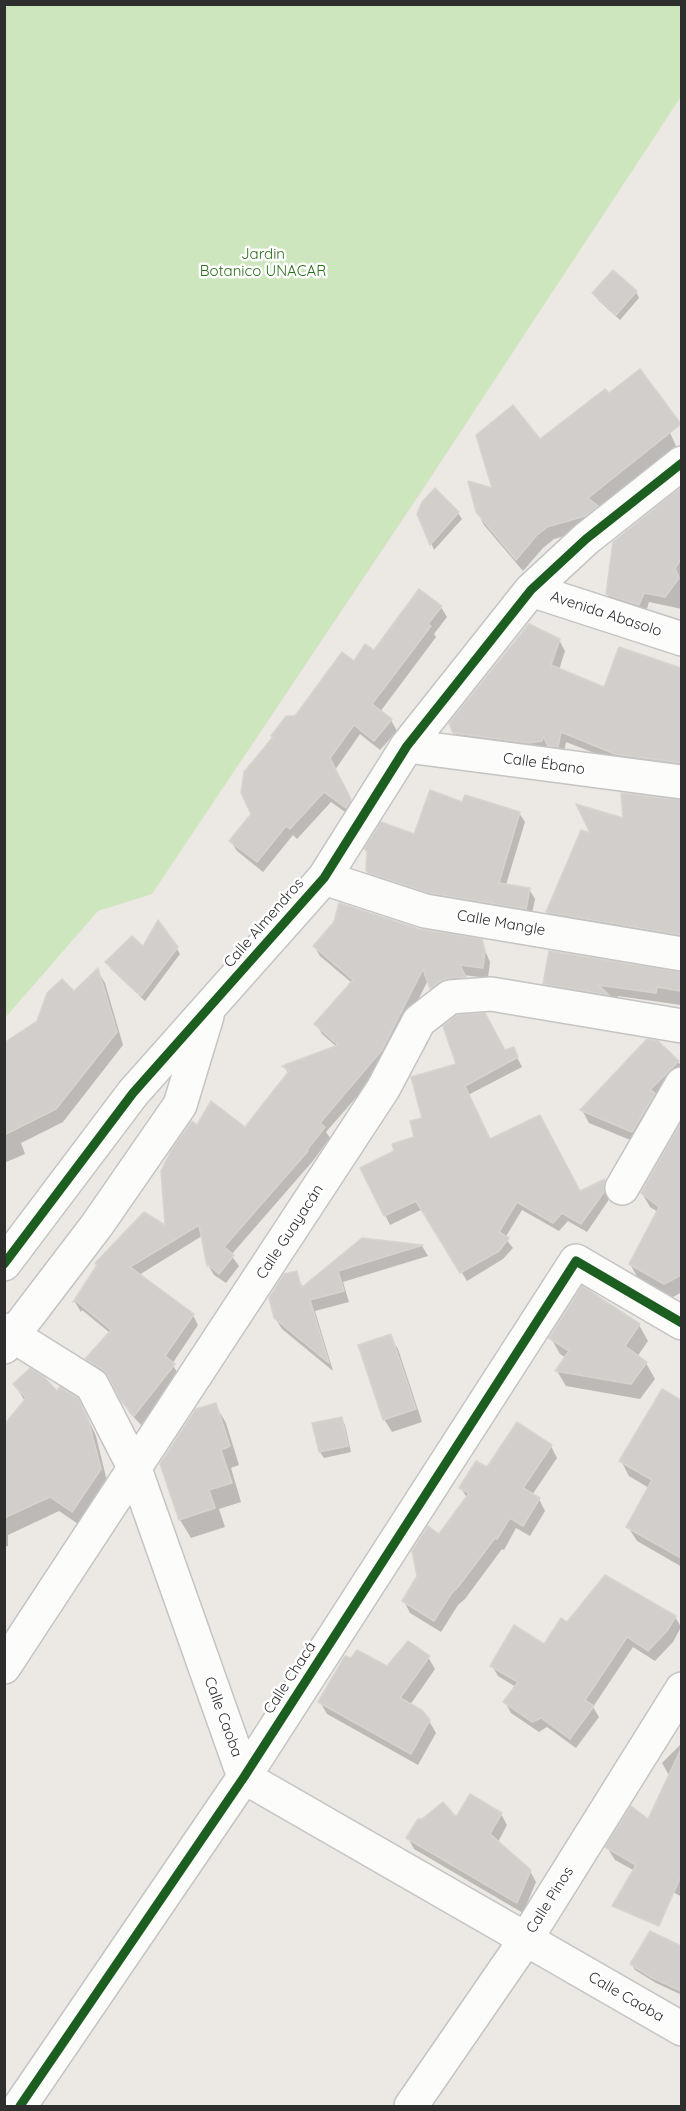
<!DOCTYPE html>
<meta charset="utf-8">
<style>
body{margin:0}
#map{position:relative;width:686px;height:2111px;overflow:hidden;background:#ece8e4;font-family:Quicksand,sans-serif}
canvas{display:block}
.frame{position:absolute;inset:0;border:6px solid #2e2e2e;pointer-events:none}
</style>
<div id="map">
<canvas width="686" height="2111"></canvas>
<div class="frame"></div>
</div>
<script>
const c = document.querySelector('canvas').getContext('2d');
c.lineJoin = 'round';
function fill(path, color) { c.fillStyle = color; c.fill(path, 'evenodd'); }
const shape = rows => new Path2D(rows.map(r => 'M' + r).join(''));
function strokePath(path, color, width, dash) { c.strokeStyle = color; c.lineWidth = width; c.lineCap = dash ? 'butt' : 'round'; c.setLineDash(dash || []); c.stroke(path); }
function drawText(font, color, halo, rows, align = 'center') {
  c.font = font + ' Quicksand,sans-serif'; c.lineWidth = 5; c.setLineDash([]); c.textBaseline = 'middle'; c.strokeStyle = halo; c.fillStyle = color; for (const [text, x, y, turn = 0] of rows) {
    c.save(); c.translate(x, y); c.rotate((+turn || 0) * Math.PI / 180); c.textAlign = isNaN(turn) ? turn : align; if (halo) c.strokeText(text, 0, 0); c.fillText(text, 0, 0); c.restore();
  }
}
fill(shape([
 [5,4,681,5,682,95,423,489,152,894,98,911,5,1018]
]), '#cee6be');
fill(shape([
 [636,292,639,298,620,320,598,300,594,294],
 [647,382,676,446,597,508,603,519,592,528,554,539,543,548,523,571,484,525,477,512,539,441,608,396],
 [682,489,682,609,649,602,645,615,613,604,607,594,614,542],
 [458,513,462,519,434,550,419,514],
 [441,607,447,617,434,634,436,637,380,712,391,720,397,731,380,750,360,734,335,770,356,810,352,817,331,802,297,839,293,835,263,872,237,851,231,841,252,814,296,717,355,663],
 [559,640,565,651,559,670,605,689,620,648,682,669,682,772,622,764,566,742,563,757,555,755,549,745,547,751,461,743,454,732],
 [680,802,682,802,682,944,554,922,548,912,593,835,625,820],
 [463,804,519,813,525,822,506,885,529,889,535,899,531,918,436,902,375,882,368,870,369,854,366,849,415,836],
 [419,930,481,941,490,962,488,978,463,975,470,987,437,998,428,980,388,1061,326,1132,330,1138,312,1162,231,1255,239,1266,226,1283,214,1275,208,1265,202,1236,139,1275,193,1315,198,1325,172,1364,179,1375,141,1425,129,1412,115,1385,93,1369,87,1359,110,1333,82,1310,81,1312,75,1302,98,1267,166,1228,197,1127,245,1129,289,1074,284,1067,337,1047,322,1034,316,1024,352,983,320,956,314,946],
 [176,947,180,954,145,1001,110,968,107,962,143,948],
 [98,971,105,983,123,1045,63,1122,21,1143,25,1154,4,1163,4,1105,74,993],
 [679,974,682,974,682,1009,681,1005,618,996,616,1004,550,993,545,983],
 [657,1042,682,1066,682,1080,640,1144,589,1123,582,1110],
 [513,1049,522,1067,468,1095,490,1141,580,1193,605,1181,610,1190,608,1201,587,1232,568,1221,559,1231,522,1210,505,1238,513,1248,503,1259,467,1281,423,1209,390,1225,362,1169,396,1152,416,1138,423,1119,504,1051],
 [682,1125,682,1292,673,1297,638,1278,630,1264,658,1212,650,1207,642,1193],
 [363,1240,422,1246,428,1256,343,1282,349,1302,315,1311,333,1371,282,1329,275,1318,296,1273,303,1288],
 [639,1325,648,1341,637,1357,646,1363,655,1379,640,1399,566,1386,557,1371,566,1358,560,1354,551,1338],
 [390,1336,398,1349,422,1422,392,1432,384,1419],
 [15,1385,57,1393,86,1415,96,1436,108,1485,81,1526,59,1511,8,1535,8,1546,4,1547,4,1428,25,1401],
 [662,1391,682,1402,682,1567,637,1541,628,1527,649,1488,629,1476,621,1461],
 [215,1404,226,1423,239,1465,231,1468,241,1502,219,1509,225,1527,191,1538,180,1520,161,1464],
 [342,1419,345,1425,351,1452,324,1458,320,1452],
 [551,1446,557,1458,532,1495,539,1499,545,1511,530,1536,516,1528,504,1550,502,1549,465,1599,458,1605,441,1632,410,1613,404,1601,439,1536,467,1498,461,1488,487,1469],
 [675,1617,681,1627,673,1642,655,1661,633,1647,593,1707,599,1717,576,1748,547,1727,539,1732,511,1713,505,1702,516,1687,498,1676,492,1666,544,1646,567,1624],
 [428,1657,435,1669,410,1705,429,1721,436,1733,418,1765,327,1714,320,1702,352,1660,387,1668],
 [680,1745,682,1746,682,1897,615,1860,607,1847,648,1821,670,1777,662,1763],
 [501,1814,507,1825,498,1842,530,1871,536,1882,523,1913,414,1849,408,1838,456,1820],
 [651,1933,682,1948,682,1995,656,1983,635,1970,631,1964]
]), '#0003');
const building = shape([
 [613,270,637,291,616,315,592,293,613,270],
 [640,369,681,424,588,498,598,506,585,516,547,527,536,536,516,560,476,512,468,481,492,488,476,435,513,405,540,439,605,389,609,393,640,369],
 [681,487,681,559,675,568,679,578,665,597,644,593,639,605,606,594,613,542,681,487],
 [435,488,459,512,430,545,417,514,422,502,435,488],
 [419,589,442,606,428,624,431,626,372,704,392,719,374,741,354,725,330,758,351,799,346,808,324,792,290,829,286,826,257,862,229,841,251,814,241,793,244,772,273,737,271,736,286,716,295,716,342,652,354,661,365,644,374,650,419,589],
 [529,624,560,639,551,665,604,687,619,647,681,668,681,763,615,754,561,732,558,747,548,746,543,736,542,741,529,743,453,733,449,723,529,624],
 [430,790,462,802,465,795,520,812,499,883,530,888,526,909,429,893,368,873,366,870,367,851,364,849,381,822,414,834,430,790],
 [621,793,681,800,681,935,546,912,581,830,590,833,576,804,623,818,621,793],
 [339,903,419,929,482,939,485,951,483,968,460,965,466,977,448,978,439,982,430,989,423,969,382,1050,320,1123,325,1127,307,1150,308,1151,224,1247,234,1255,219,1274,208,1265,207,1266,199,1225,130,1267,194,1314,165,1356,175,1364,134,1416,121,1401,108,1376,102,1369,85,1359,111,1330,76,1301,73,1302,97,1265,95,1263,144,1212,165,1225,161,1171,172,1149,192,1121,197,1125,211,1101,245,1127,289,1071,282,1066,338,1045,314,1024,353,980,313,946,334,922,339,903],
 [158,920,178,947,141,996,105,962,132,936,143,946,158,920],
 [549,951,681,972,681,991,657,987,656,993,598,985,609,995,543,984,549,951],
 [98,968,117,1032,56,1109,4,1135,4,1043,37,1021,47,993,62,979,74,991,98,968],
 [485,1013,505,1050,514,1047,518,1057,465,1086,490,1139,540,1115,580,1191,605,1179,604,1192,581,1224,562,1213,553,1223,517,1202,499,1232,509,1238,499,1251,460,1273,416,1201,384,1216,360,1168,394,1151,392,1144,414,1137,410,1121,422,1118,411,1077,456,1064,443,1026,457,1015,485,1013],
 [647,1039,658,1041,679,1061,650,1090,655,1093,632,1132,580,1110,647,1039],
 [681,1122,681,1275,664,1284,629,1264,659,1207,641,1193,681,1122],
 [362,1238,423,1245,338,1271,344,1291,310,1300,329,1363,274,1318,269,1298,284,1274,297,1271,301,1288,362,1238],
 [582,1286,640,1324,625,1346,647,1362,631,1384,555,1371,569,1351,549,1338,582,1286],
 [391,1334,416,1409,383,1420,358,1345,391,1334],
 [30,1368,44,1377,57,1391,60,1387,78,1398,88,1419,101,1469,72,1512,50,1497,4,1518,4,1425,26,1398,13,1384,30,1368],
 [662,1389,681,1400,681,1558,626,1527,652,1480,619,1461,662,1389],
 [216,1403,230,1446,221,1450,232,1483,209,1490,215,1508,179,1520,160,1464,196,1409,216,1403],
 [342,1417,348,1446,319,1452,312,1423,342,1417],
 [517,1422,552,1445,523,1488,540,1498,523,1526,510,1518,497,1539,495,1538,458,1587,451,1594,434,1621,402,1601,417,1576,412,1551,428,1526,439,1534,469,1493,459,1488,476,1461,487,1467,517,1422],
 [605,1575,676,1616,667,1631,648,1651,627,1637,585,1700,594,1706,570,1739,541,1718,532,1722,503,1702,518,1682,490,1666,514,1625,544,1644,561,1618,567,1622,605,1575],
 [408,1641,430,1656,400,1698,422,1710,430,1720,411,1754,318,1702,345,1656,351,1658,357,1650,387,1666,408,1641],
 [681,1749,681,1876,659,1926,612,1906,636,1865,605,1847,631,1806,648,1819,681,1749],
 [470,1794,502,1813,490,1834,531,1870,517,1903,406,1838,418,1819,422,1819,443,1802,456,1817,470,1794],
 [650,1931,681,1946,681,1991,651,1977,630,1964,650,1931]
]);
fill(building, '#d1cecb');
strokePath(building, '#d7d4d0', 1.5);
const minor = shape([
 [531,590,682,639],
 [407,746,682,782],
 [324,878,425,911,682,954],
 [622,1188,682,1084],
 [4,1264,133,1093,324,878,407,746,531,590,586,539,682,463],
 [4,1330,92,1385,135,1469,244,1777,682,2029],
 [4,1347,97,1225,180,1105,207,1016],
 [4,1667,383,1089,419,1021,450,997,491,994,682,1026],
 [20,2106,244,1777,576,1261,682,1323],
 [411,2106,526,1939,682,1689]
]);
strokePath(minor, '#c5c4c5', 36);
strokePath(minor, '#fcfcfb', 33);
strokePath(shape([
 [4,1264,133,1093,324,878,407,746,531,590,586,539,682,463],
 [20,2106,244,1777,576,1261,682,1323]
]), '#1b5e20', 9);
drawText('15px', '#2c6e1b', '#fff', [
 ["Jardin",263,254],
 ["Botanico UNACAR",263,271]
]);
drawText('15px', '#2e2e2e', '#fff', [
 ["Avenida Abasolo",606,614,18],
 ["Calle Ébano",544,764,8],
 ["Calle Almendros",264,923,-49],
 ["Calle Mangle",501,923,10],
 ["Calle Guayacán",290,1232,-57],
 ["Calle Chacá",290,1678,-57],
 ["Calle Caoba",223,1717,70],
 ["Calle Pinos",550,1900,-58],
 ["Calle Caoba",626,1997,30]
]);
</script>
